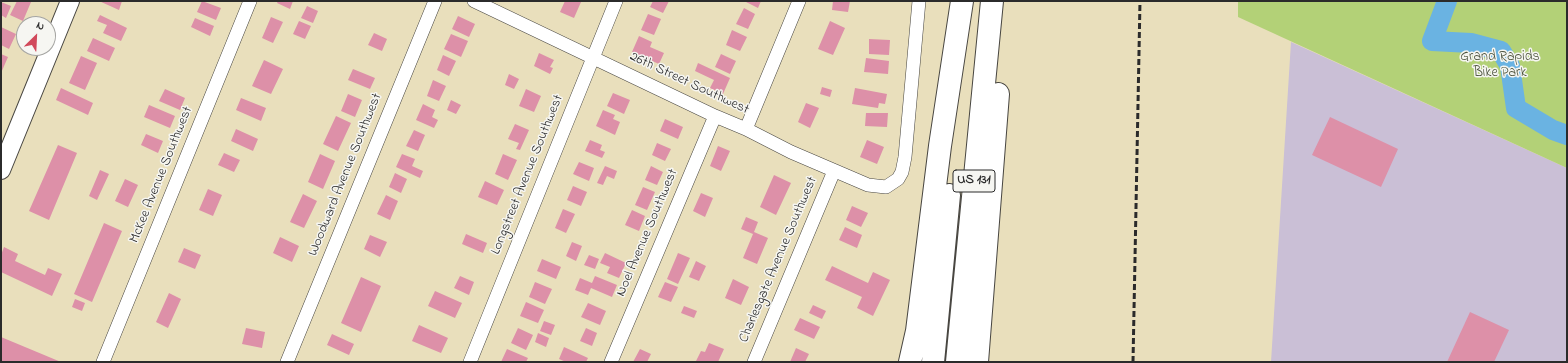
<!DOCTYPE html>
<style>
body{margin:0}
#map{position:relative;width:1568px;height:363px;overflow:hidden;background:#e9dfbc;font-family:"Indie Flower",sans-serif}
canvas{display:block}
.frame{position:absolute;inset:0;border:2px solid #2b2b2b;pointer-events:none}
.north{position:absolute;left:16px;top:16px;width:40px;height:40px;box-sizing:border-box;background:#f6f6f2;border:1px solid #a5a5a2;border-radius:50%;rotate:24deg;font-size:11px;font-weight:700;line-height:16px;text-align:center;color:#2b2b2b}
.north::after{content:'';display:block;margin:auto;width:14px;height:18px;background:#d1495b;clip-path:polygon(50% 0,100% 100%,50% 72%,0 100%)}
</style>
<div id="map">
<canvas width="1568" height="363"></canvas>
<div class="frame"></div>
<div class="north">N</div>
</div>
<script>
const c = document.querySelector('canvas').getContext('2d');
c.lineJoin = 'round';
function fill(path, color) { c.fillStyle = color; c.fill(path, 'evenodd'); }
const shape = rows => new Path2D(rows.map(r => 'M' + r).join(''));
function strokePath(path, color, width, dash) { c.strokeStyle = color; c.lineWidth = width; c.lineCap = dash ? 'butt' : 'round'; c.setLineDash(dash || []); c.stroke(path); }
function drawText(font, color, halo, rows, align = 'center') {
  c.font = font + ' "Indie Flower",sans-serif'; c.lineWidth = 3; c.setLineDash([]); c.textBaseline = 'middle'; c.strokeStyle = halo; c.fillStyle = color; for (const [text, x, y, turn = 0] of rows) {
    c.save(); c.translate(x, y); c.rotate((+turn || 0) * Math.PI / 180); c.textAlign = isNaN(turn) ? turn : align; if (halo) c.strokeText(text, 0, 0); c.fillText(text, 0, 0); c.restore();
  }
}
fill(shape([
 [1291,42,1567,168,1567,362,1271,362]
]), '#cabfd6');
fill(shape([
 [1238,1,1567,1,1567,168,1238,17]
]), '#b3d177');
strokePath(shape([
 [1447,1,1432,41,1471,43,1501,51,1510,66,1516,108,1553,130,1567,135]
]), '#6ab3e2', 20);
fill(shape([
 [17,1,31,2,23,21,10,15],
 [99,1,122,1,119,10],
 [202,1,221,8,216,20,197,12],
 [278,1,293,1,290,9,277,3],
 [565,1,581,2,574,18,560,12],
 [653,1,669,1,663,13,650,7],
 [746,1,761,1,758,8,746,2],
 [833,1,850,1,848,12,832,10],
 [1,2,11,6,6,18,1,15],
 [307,6,318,11,313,23,301,18],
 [744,8,755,14,748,29,736,24],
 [648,14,661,19,654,35,641,30],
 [100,15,127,28,121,41,103,33,107,25,97,21],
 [458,16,475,24,469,37,452,29],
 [271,17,283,22,273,43,262,38],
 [195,18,214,26,210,36,191,27],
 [299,21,311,26,305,39,293,34],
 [830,21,845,28,833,55,818,49],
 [1,27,16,34,9,49,1,45],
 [732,30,747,37,740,51,726,45],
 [374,33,387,39,382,51,368,45],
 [451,34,468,41,461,57,444,49],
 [639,36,652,42,650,47,664,53,659,64,632,52],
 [93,38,115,48,109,61,87,51],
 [869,39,890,40,889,55,869,54],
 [539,53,554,60,550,67,553,68,550,74,534,66],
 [1,54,8,57,1,73],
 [721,54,736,61,730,74,715,67],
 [443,55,456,61,449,76,437,70],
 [81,56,97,63,85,90,69,83],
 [866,58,889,61,888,74,864,72],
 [264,60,283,69,271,94,252,86],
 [698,63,730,78,723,94,710,88,714,80,695,71],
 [353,69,375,78,370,89,348,80],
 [509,74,519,79,514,89,505,85],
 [433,80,446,86,439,101,427,96],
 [822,87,832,90,830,97,820,94],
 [61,88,93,103,88,115,56,100],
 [855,88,887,94,885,104,879,103,878,108,852,104],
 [165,89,185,98,180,110,159,101],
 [526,89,541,96,534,112,519,106],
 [613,93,630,100,624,114,607,106],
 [348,94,362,100,355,117,341,111],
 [241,98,266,108,261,121,236,110],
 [451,100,461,105,456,114,447,110],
 [806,103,819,108,810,128,798,122],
 [423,104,435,110,432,117,438,120,434,128,416,120],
 [149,105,175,116,170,128,144,117],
 [603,110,615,115,613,119,620,122,615,135,596,126],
 [866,113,888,113,887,127,865,126],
 [336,116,351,123,338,151,323,144],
 [1330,117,1398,149,1381,187,1312,155],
 [665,119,683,127,678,139,660,131],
 [515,124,529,130,520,150,516,149,519,143,508,139],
 [236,129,258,139,253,151,231,141],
 [414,130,425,135,418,151,406,146],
 [146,134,163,141,158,153,141,145],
 [590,140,602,145,600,150,605,152,602,158,585,151],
 [867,140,884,147,877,164,860,157],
 [657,143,671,149,665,161,652,155],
 [58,145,77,153,49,220,29,211],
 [718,146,730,151,721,171,710,166],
 [224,153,240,160,234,172,218,165],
 [320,154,335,161,323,189,308,182],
 [402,154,415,159,412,166,423,171,420,178,396,167],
 [503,154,517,160,508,180,495,174],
 [579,162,594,168,589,181,573,174],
 [605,166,617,171,614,179,607,176,603,185,597,183],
 [651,166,663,172,657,185,645,180],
 [100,170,109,174,97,200,89,196],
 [395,173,407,179,401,193,389,187],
 [774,175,791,183,776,215,760,207],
 [125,179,138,185,128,207,115,201],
 [485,181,504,190,497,205,478,197],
 [573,186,587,192,581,206,567,200],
 [643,187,655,192,647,210,635,205],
 [208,189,222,195,213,216,199,210],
 [701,193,713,198,705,217,693,211],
 [303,194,317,201,304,228,290,222],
 [386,195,398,201,390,220,377,214],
 [852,206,868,213,861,227,846,220],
 [563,209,575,214,566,233,555,228],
 [632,210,645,216,639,231,625,225],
 [746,217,758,222,754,232,768,238,757,264,743,258,753,234,741,229],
 [104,223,122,231,92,302,74,294],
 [845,227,862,235,857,248,839,240],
 [466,234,487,243,483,253,462,244],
 [370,235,387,242,380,257,364,249],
 [280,237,299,246,292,262,273,253],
 [572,242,582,246,576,261,566,256],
 [4,247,18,254,15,261,45,275,48,268,62,274,52,296,1,272,1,255],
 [184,248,201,255,195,269,178,262],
 [605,253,626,263,619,278,607,273,610,267,600,263],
 [678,253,690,258,678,284,667,279],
 [589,255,599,259,595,269,584,265],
 [542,259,561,267,556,279,537,271],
 [696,261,706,266,699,281,689,277],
 [832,266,868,283,873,272,890,280,873,316,857,308,862,297,825,280],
 [460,276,474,282,469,295,454,288],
 [595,276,617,285,612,297,591,288,588,295,575,290,580,278,592,283],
 [361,277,381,286,361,332,341,323],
 [733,279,749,287,741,305,725,298],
 [535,282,552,289,545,304,529,297],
 [665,282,678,287,671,302,658,297],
 [435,291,462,303,455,318,428,306],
 [169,293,181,299,168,328,156,322],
 [75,299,85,303,82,311,72,307],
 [526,302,544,310,538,323,520,316],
 [588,303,606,311,600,325,581,317],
 [813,305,826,311,822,319,809,313],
 [684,306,697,311,694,318,681,313],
 [1470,312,1509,330,1494,362,1447,362],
 [800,318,820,327,814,339,794,330],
 [544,321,555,325,551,335,540,331],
 [419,325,448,338,441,353,412,341],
 [246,328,265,332,262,348,242,344],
 [518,328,533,335,526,350,511,343],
 [586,328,597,333,592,346,580,341],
 [538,333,549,338,546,347,535,342],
 [332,334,354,344,349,355,327,345],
 [1,337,61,362,1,362],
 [709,343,724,349,718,362,696,361,701,351,705,352],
 [564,347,588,358,586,362,566,362,559,359],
 [796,348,809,354,805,362,790,362],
 [507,349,528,358,526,362,501,362],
 [640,349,651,354,647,362,633,362]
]), '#dd90a8');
const street = shape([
 [474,1,715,116,746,129,791,152,868,185,886,187,898,179,902,172,905,157,919,1],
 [746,129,799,1],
 [103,362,250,1],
 [287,362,435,1],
 [470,362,616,1],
 [611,362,715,116],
 [754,362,834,171]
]);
const secondary = shape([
 [1,170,70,1]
]);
const highway = shape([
 [910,362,917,331,920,307,940,146,962,1],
 [933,362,949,195],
 [957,362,992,1],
 [977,362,998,94]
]);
strokePath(street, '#484641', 14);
strokePath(secondary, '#484641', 20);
strokePath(highway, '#484641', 24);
strokePath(street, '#fff', 13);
strokePath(secondary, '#fff', 18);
strokePath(highway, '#fff', 22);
strokePath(shape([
 [1133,362,1140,1]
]), '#2b2b2b', 3, [6, 3]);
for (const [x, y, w] of [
 [974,181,42]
]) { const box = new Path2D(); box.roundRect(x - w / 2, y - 11, w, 22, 3); c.fillStyle = '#f6f6f2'; c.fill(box); strokePath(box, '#2b2b2b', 1); }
drawText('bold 13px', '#2b2b2b', null, [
 ["US 131",974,181]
]);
drawText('14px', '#4d543e', '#f6f6f2', [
 ["Grand Rapids",1500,58],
 ["Bike Park",1500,74]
]);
drawText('14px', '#2b2b2b', '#f6f6f2', [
 ["26th Street Southwest",689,84,25],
 ["McKee Avenue Southwest",162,175,-68],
 ["Woodward Avenue Southwest",346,175,-68],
 ["Longstreet Avenue Southwest",528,175,-68],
 ["Noel Avenue Southwest",648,233,-67],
 ["Charlesgate Avenue Southwest",779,260,-67]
]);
</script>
